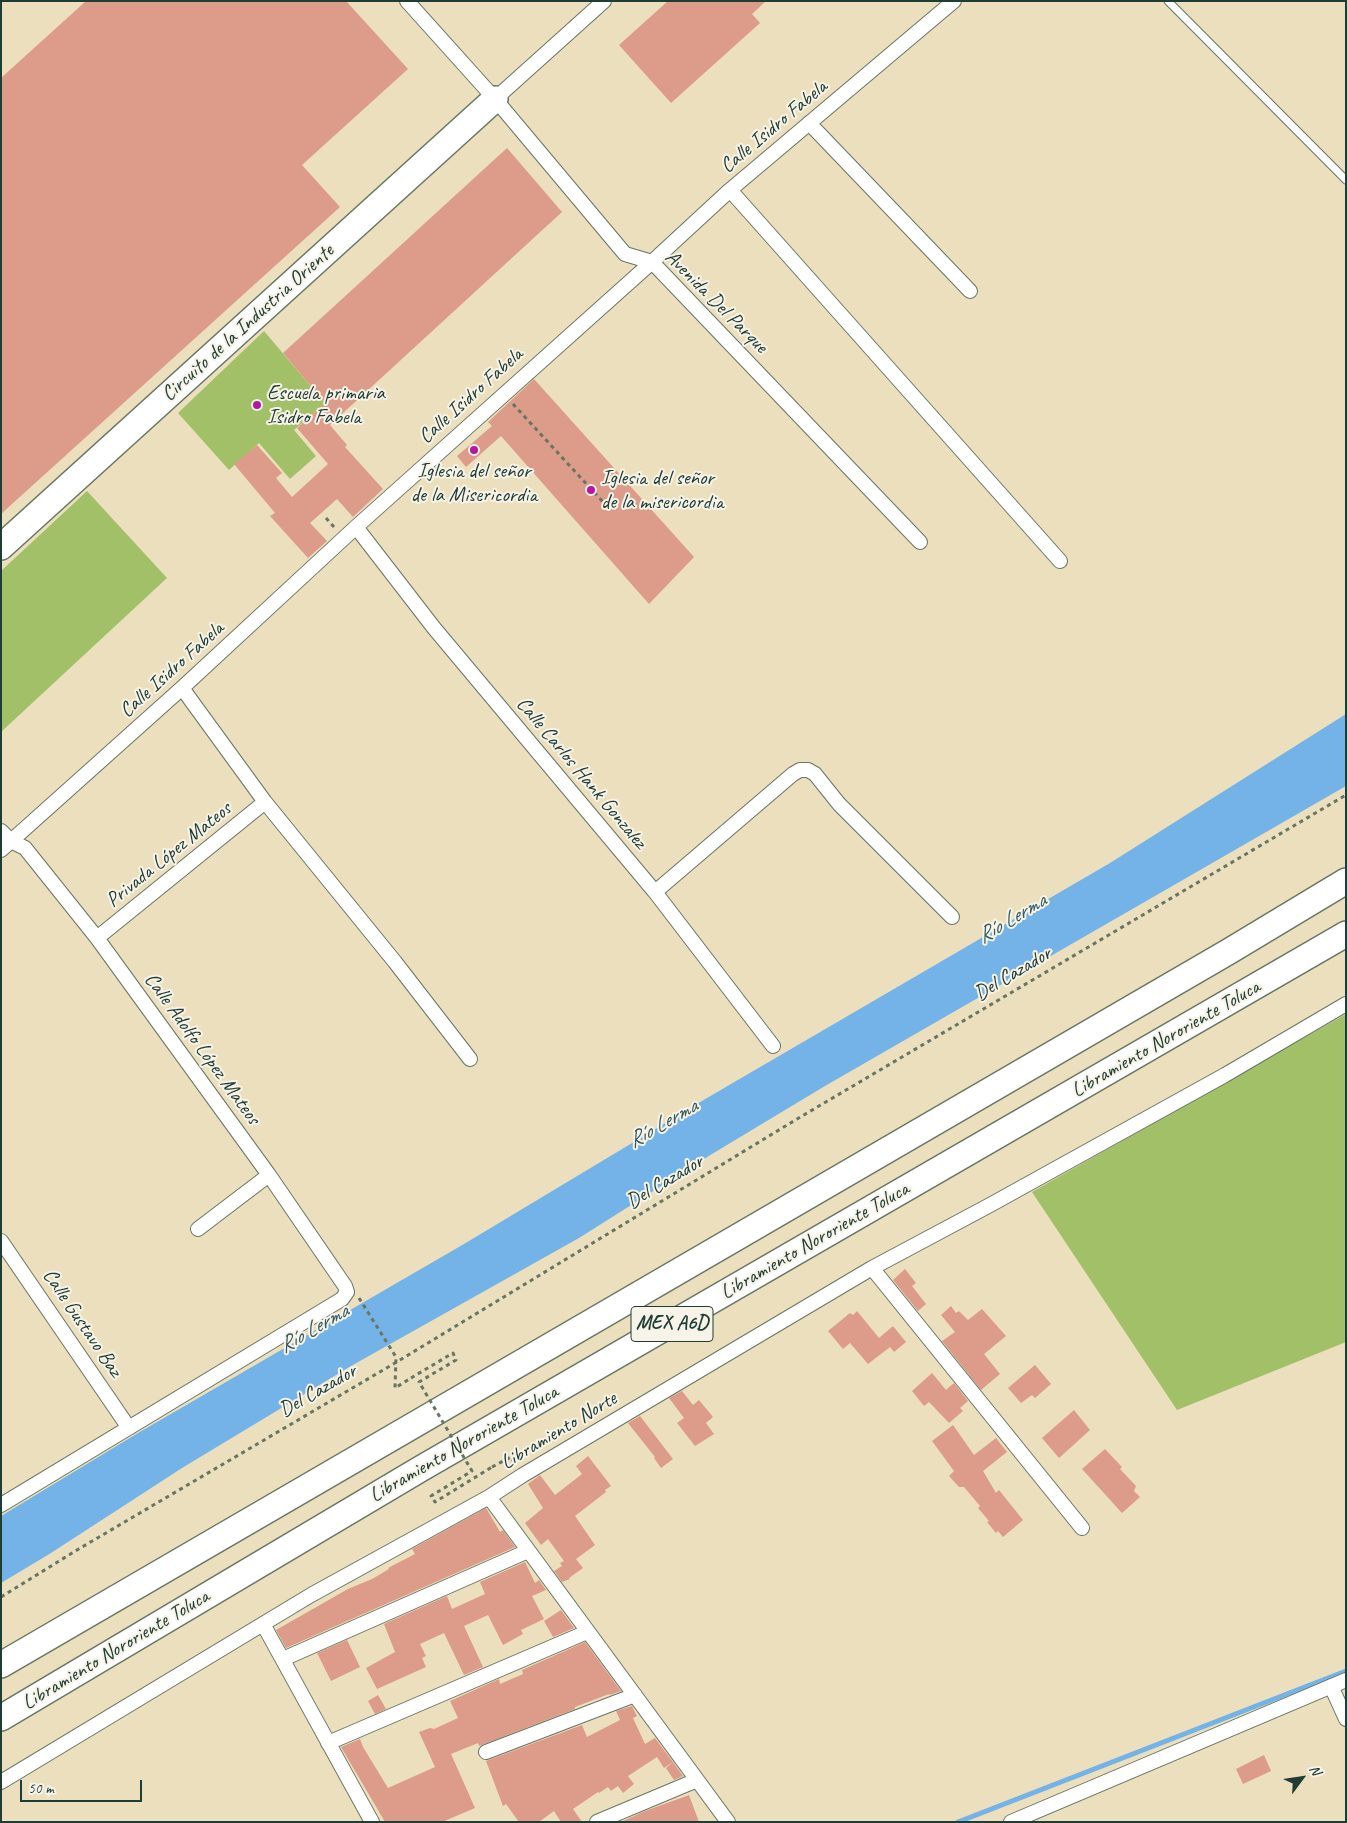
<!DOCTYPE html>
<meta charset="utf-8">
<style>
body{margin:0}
#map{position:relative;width:1347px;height:1823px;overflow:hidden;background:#ecdfbd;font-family:Caveat,sans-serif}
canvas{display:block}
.frame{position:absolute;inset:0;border:2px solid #1f3d34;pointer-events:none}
.north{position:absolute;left:1277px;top:1753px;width:50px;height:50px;-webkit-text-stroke:4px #f7f3e8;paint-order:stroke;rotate:59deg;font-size:14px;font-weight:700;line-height:20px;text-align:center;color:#1f3d34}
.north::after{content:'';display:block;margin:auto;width:18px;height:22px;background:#1f3d34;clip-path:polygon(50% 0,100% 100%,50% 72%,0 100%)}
.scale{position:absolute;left:20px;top:1780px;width:122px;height:22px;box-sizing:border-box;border:2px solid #1f3d34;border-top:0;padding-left:6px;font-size:15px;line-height:18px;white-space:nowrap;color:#1f3d34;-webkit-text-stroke:4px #f7f3e8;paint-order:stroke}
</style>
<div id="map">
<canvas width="1347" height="1823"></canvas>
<div class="frame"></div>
<div class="north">N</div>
<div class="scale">50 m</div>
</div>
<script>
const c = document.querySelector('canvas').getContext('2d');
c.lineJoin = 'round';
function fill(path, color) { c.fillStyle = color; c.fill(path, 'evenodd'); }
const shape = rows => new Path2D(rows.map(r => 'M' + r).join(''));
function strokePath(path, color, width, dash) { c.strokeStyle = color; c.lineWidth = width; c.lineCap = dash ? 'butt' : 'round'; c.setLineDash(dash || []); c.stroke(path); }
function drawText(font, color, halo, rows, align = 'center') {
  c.font = font + ' Caveat,sans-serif'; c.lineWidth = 4; c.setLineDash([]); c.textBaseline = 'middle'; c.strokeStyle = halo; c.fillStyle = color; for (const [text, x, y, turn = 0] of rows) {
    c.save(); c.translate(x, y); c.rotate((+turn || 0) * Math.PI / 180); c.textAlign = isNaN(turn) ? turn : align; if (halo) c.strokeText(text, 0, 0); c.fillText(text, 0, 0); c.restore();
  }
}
fill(shape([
 [264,331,325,403,294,430,316,456,290,479,259,443,229,470,178,413],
 [87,491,167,578,1,732,1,571],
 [1346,1014,1346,1342,1177,1410,1032,1192]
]), '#a2c068');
fill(shape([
 [1346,714,1346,786,825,1086,712,1154,579,1238,351,1366,182,1468,51,1553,1,1583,1,1516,138,1433,464,1244,707,1098,1110,863]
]), '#73b3e7');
strokePath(shape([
 [958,1822,1346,1671]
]), '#73b3e7', 5);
fill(shape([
 [86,1,346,1,408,69,302,165,340,207,1,514,1,78],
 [668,1,766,1,752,14,760,23,671,103,619,45],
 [507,148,562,212,330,425,347,445,345,447,383,489,353,517,337,499,310,523,327,541,308,558,270,516,275,513,234,464,257,445,282,473,276,478,292,497,328,464,297,428,325,403,283,353],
 [534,379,694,557,649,604,501,436,466,467,457,456,492,426,488,422],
 [905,1269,916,1283,912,1286,926,1304,918,1311,893,1280],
 [951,1306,956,1313,959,1311,968,1320,982,1309,1006,1336,984,1354,1000,1374,981,1390,942,1341,955,1332,941,1315],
 [857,1311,879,1338,893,1326,906,1342,894,1352,890,1347,868,1364,850,1343,843,1349,828,1331,850,1313,853,1315],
 [1035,1365,1051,1384,1035,1398,1032,1395,1021,1403,1008,1388],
 [932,1373,946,1390,954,1383,968,1401,960,1408,963,1411,949,1423,929,1402,924,1406,912,1391],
 [682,1391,693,1405,699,1400,713,1417,706,1423,714,1434,695,1446,677,1423,684,1418,669,1398],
 [1074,1410,1090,1430,1059,1458,1042,1438],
 [640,1416,673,1459,661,1468,654,1458,655,1457,628,1423],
 [953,1425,974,1455,996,1438,1007,1452,983,1471,996,1493,999,1490,1023,1520,1003,1537,998,1531,996,1533,987,1522,989,1521,978,1508,980,1506,964,1487,959,1487,949,1476,954,1471,932,1441],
 [1105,1449,1122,1467,1120,1469,1136,1486,1134,1491,1140,1497,1122,1513,1082,1469],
 [588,1456,611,1486,605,1490,606,1492,575,1516,595,1545,576,1559,583,1568,569,1578,570,1579,562,1582,554,1571,562,1566,560,1563,564,1561,548,1539,541,1545,525,1523,543,1508,528,1484,540,1475,555,1495,582,1474,576,1466],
 [486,1508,500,1532,503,1530,515,1547,286,1648,276,1630,348,1589,372,1579,389,1569,388,1568,415,1554,412,1549],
 [525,1562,535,1583,539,1580,546,1590,532,1596,544,1619,521,1630,523,1634,503,1645,488,1615,464,1626,483,1667,464,1675,444,1633,420,1644,426,1656,422,1658,426,1667,377,1689,366,1668,395,1652,384,1624,447,1596,452,1609,485,1594,480,1582],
 [561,1610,574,1628,553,1637,544,1621],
 [347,1640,360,1667,331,1681,317,1653],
 [585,1642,621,1691,610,1695,609,1694,575,1707,575,1709,479,1746,478,1743,451,1754,475,1808,442,1822,385,1822,341,1747,360,1739,363,1747,388,1788,435,1767,419,1732,430,1728,434,1729,458,1718,450,1701,499,1679,500,1684,523,1674,522,1670],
 [378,1695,386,1709,375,1714,368,1701],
 [632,1706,637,1716,633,1718,645,1744,655,1738,673,1762,664,1768,657,1757,628,1776,634,1784,623,1793,618,1786,611,1791,608,1787,599,1793,598,1792,573,1809,582,1822,561,1822,554,1811,539,1822,519,1822,506,1804,503,1806,486,1761,582,1725,587,1737,620,1720,616,1711],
 [1264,1755,1271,1771,1243,1784,1236,1769],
 [673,1762,683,1776,674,1780,666,1768],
 [689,1795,699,1822,621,1822,645,1811]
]), '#dd9b89');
const lane = shape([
 [1168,1,1346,180]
]);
const street = shape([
 [407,1,495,99,625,254,652,262,920,542],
 [495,99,604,1],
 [809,123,970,291],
 [730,190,1060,561],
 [356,527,434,628,655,892,773,1046],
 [182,688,265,802,395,962,470,1059],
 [1,831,11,841,25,848,97,938,269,1175,345,1286,347,1292,342,1299,1,1505],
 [1,850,182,688,356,527,652,262,730,190,954,1],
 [655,892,793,774,800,770,808,770,815,774,839,804,952,917],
 [97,938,265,802],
 [198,1229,269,1175],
 [1,1241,129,1428],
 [872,1268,1082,1528],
 [489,1497,728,1822],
 [263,1624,372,1822],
 [283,1659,528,1551],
 [1331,1686,1346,1719],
 [328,1743,587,1632],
 [486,1752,635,1695],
 [1,1782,311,1595,489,1497,523,1475,872,1268,990,1205,1225,1075,1346,1004],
 [597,1822,697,1780],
 [1011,1822,1346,1680]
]);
const highway = shape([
 [1,547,495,99],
 [1,1665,1228,952,1346,881],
 [1,1718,422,1468,1346,934]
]);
strokePath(lane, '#677664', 9);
strokePath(street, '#677664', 16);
strokePath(highway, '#677664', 28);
strokePath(shape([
 [513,404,603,502],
 [326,518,334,527],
 [359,1298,396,1357,395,1388,411,1378],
 [492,1467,511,1457,515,1464],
 [1,1597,77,1550,395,1363,797,1119,1346,795]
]), '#677664', 3, [4, 4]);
strokePath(lane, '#fff', 7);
strokePath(street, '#fff', 14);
strokePath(highway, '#fff', 25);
strokePath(shape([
 [411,1378,453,1353,456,1360,419,1382,472,1471,431,1496,435,1502,492,1467]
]), '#677664', 3, [4, 4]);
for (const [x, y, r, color] of [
 [257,405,5,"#b5179e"],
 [474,450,5,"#b5179e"],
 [591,490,5,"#b5179e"]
]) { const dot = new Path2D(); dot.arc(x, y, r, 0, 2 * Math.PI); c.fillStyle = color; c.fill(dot); strokePath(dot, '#f7f3e8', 2); }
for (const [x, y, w] of [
 [672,1324,82]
]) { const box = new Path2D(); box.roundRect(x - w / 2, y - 17.5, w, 35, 4); c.fillStyle = '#f7f3e8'; c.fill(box); strokePath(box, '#1f3d34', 1); }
drawText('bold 20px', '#1f3d34', null, [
 ["MEX A6D",672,1324]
]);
drawText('21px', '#1f3d34', '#f7f3e8', [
 ["Calle Isidro Fabela",774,127,-40],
 ["Avenida Del Parque",716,302,45],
 ["Circuito de la Industria Oriente",248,323,-42],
 ["Calle Isidro Fabela",471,396,-42],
 ["Calle Isidro Fabela",172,670,-42],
 ["Calle Carlos Hank Gonzalez",581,773,50],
 ["Privada López Mateos",169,855,-39],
 ["Del Cazador",1013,974,-31],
 ["Libramiento Nororiente Toluca",1166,1039,-30],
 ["Calle Adolfo López Mateos",202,1049,54],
 ["Del Cazador",665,1182,-31],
 ["Libramiento Nororiente Toluca",815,1241,-30],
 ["Calle Gustavo Baz",82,1323,56],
 ["Del Cazador",318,1391,-30],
 ["Libramiento Norte",559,1431,-31],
 ["Libramiento Nororiente Toluca",464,1444,-30],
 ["Libramiento Nororiente Toluca",116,1650,-31]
]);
drawText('21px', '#1f3d34', '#f7f3e8', [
 ["Escuela primaria",267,393],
 ["Isidro Fabela",267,417],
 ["Iglesia del señor",474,471,"center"],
 ["de la Misericordia",474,495,"center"],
 ["Iglesia del señor",601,478],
 ["de la misericordia",601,502]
], 'left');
drawText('italic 22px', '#345a61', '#f7f3e8', [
 ["Río Lerma",1012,919,-31],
 ["Río Lerma",663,1124,-30],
 ["Río Lerma",314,1329,-30]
]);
</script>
